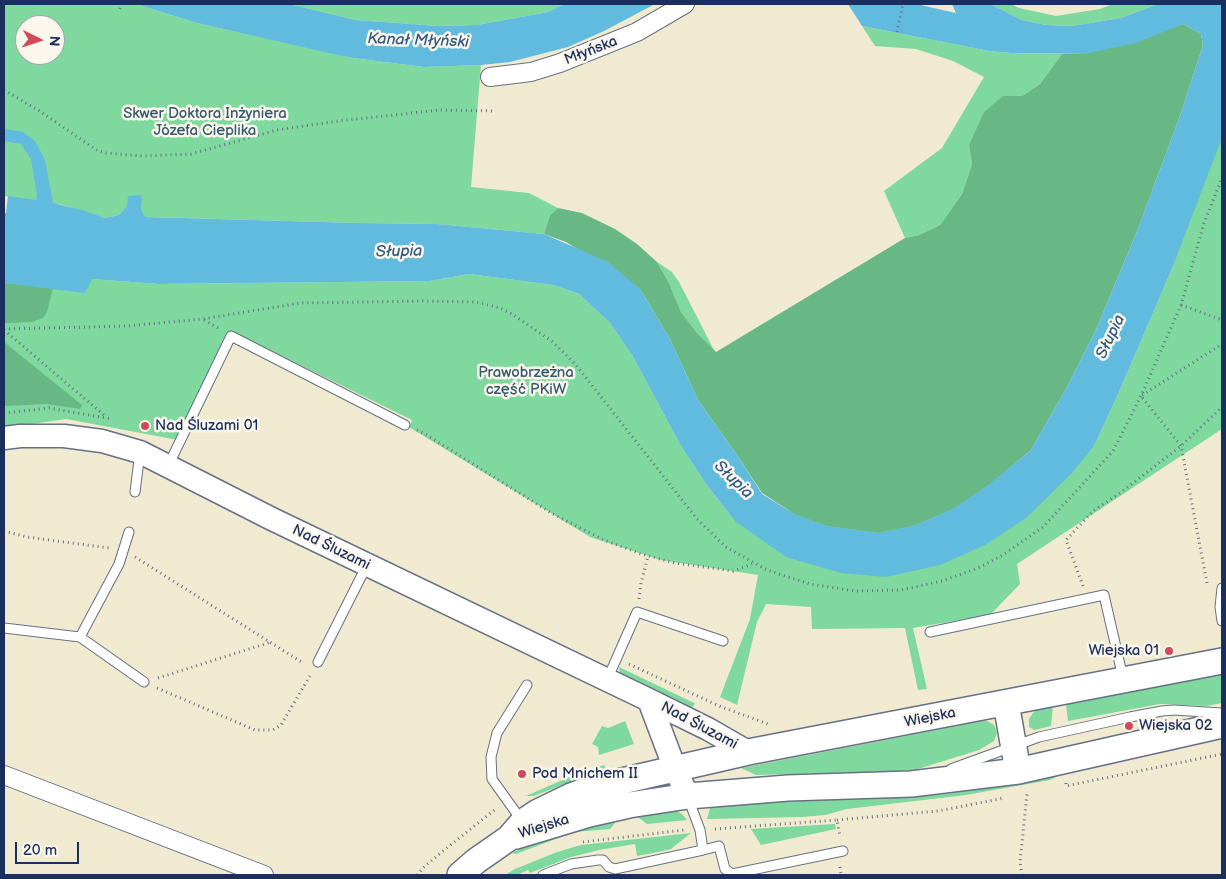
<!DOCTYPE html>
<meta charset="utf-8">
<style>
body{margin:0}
#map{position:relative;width:1226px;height:879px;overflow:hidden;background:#f0ead1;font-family:"Balsamiq Sans",sans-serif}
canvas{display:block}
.frame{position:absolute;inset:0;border:5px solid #1b2f5e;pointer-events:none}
.north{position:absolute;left:15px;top:15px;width:50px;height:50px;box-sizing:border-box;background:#fbf7ec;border:1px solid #a1a7b3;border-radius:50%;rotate:94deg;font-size:14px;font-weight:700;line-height:20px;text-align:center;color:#1b2f5e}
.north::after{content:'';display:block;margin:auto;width:18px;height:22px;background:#d1495b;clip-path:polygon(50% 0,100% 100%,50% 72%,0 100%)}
.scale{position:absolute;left:15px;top:842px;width:64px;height:22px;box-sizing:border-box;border:2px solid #1b2f5e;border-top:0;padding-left:6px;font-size:15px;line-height:18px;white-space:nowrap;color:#1b2f5e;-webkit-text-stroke:4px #fbf7ec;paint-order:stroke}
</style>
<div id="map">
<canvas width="1226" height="879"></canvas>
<div class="frame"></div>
<div class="north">N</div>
<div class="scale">20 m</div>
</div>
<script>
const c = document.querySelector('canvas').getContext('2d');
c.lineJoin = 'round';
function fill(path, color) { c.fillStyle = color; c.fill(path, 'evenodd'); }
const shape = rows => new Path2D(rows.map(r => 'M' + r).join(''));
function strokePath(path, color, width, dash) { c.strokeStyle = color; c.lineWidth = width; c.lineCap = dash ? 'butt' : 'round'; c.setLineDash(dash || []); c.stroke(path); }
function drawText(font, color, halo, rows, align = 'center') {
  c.font = font + ' "Balsamiq Sans",sans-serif'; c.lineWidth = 5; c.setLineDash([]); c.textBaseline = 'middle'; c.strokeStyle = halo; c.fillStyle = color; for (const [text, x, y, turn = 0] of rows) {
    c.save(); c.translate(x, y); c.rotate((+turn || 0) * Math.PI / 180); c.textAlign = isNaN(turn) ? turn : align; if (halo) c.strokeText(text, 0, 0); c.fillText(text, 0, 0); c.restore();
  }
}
fill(shape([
 [4,4,136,4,197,23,353,58,424,67,481,65,471,187,529,193,558,208,550,215,544,234,437,224,358,223,146,217,142,214,141,208,141,195,127,206,119,215,105,218,63,205,4,196],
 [25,25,55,25,55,55,25,55],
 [289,4,564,4,548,12,477,25,438,26,356,20],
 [990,4,1011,4,1019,8,1056,16,1100,9,1113,4,1158,4,1121,18,1072,26,1046,25,1022,20],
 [862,26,989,51,1011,53,1062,54,1040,84,1022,96,1003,96,969,145,972,164,962,194,940,225,919,235,905,238,884,191,942,148,984,77,953,61,916,49,875,46],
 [1222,118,1222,429,1017,564,1020,584,990,615,913,628,927,689,918,690,905,628,812,629,811,607,766,604,757,622,737,705,720,697,750,619,758,575,661,560,590,537,409,427,412,420,231,331,178,440,66,419,4,428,4,283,92,279,158,284,430,281,469,274,553,285,579,294,610,323,632,355,681,446,706,484,735,521,1094,446,1119,392,1171,271],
 [657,262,672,272,679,282,715,352,697,333,681,312,669,283],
 [619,667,694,703,695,703,692,708,620,673],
 [1222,673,1222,703,1207,706,1160,704,1068,721,1066,704],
 [1053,706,1051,726,1034,730,1029,727,1029,719,1033,713,1036,710],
 [625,721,634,744,599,755,598,747,592,744,602,726,608,728],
 [983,721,987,721,994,725,997,733,994,741,979,750,918,769,900,771,756,775,741,768],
 [604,765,607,771,570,782,534,796,526,796,567,778],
 [1057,773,1058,776,1050,780,966,795,847,809,825,815,802,817,707,819,710,808,718,802,912,797,945,794,1012,783],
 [669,807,682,814,687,820,647,824,638,817,637,809],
 [613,814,615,823,610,829,574,832,516,854,512,853,533,842],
 [835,824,836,829,761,845,751,829],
 [691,833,671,849,663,851,637,856,635,844,599,850,571,857,530,873,528,870,517,875,505,875,515,869,557,852,581,845]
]), '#7fd89e');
fill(shape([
 [1183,24,1201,34,1203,45,1180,116,1136,234,1095,332,1067,387,1031,450,991,483,953,509,916,525,879,533,827,526,796,515,762,493,737,455,698,400,670,339,640,289,566,242,544,234,550,215,558,208,582,213,615,229,637,244,657,262,669,283,681,312,697,333,716,352,905,238,919,235,940,225,962,194,972,164,969,145,984,112,1003,96,1022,96,1040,84,1062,54,1084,54],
 [4,283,53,288,47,312,43,318,32,322,4,323],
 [4,342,82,405,80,409,47,404,4,406]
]), '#67b885');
fill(shape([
 [136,4,289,4,356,20,438,26,477,25,548,12,564,4,655,4,604,31,568,47,510,62,481,65,424,67,353,58,333,54,197,23],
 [848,4,916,4,956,13,952,4,990,4,1022,20,1046,25,1072,26,1121,18,1158,4,1222,4,1222,138,1171,271,1119,392,1094,446,1071,474,1026,518,985,545,940,565,886,577,841,573,786,557,735,521,706,484,681,446,632,355,610,323,579,294,553,285,469,274,430,281,158,284,92,279,85,293,4,283,4,213,6,213,8,196,36,200,37,195,31,159,21,144,4,141,4,129,23,132,35,141,45,160,53,203,82,210,105,218,119,215,127,206,128,196,142,195,141,208,143,214,146,217,358,223,437,224,544,234,608,262,640,289,670,339,698,400,737,455,762,494,796,515,827,526,879,533,916,525,953,509,991,483,1031,450,1067,387,1095,332,1136,234,1180,116,1203,45,1201,34,1183,24,1136,43,1084,54,1011,53,989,51,862,26]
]), '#61bbde');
const service = shape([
 [168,466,231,336,405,425],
 [135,492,140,452],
 [129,532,119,564,80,637,144,682],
 [1222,588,1220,607,1222,621],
 [4,628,80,637],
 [930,632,1104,595,1123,678],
 [318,662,367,565],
 [607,680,637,612,723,641],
 [951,769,1039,737,1130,717,1162,711,1174,710,1222,713],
 [688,798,700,830,703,850,719,846,725,869,732,874,843,851],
 [522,821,492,779,491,757,497,733,527,685],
 [543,875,571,864,598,860,603,860,609,867,615,869,703,850]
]);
const minor = shape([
 [490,77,531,72,560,63,637,32,685,4],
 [4,775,264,875]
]);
const tertiary = shape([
 [4,438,20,436,64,436,102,441,140,452,272,519,649,700,708,729,748,752],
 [649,700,675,769,688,796]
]);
const secondary = shape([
 [1006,703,1018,771],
 [516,836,589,814,629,805,688,796,788,788,911,784,1018,771,1222,725],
 [460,875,476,861,509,838,523,822,538,812,571,796,596,787,748,752,1222,661]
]);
strokePath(service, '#667086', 11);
strokePath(minor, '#667086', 20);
strokePath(tertiary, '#667086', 25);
strokePath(secondary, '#667086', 28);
strokePath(shape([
 [120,9,122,4],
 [897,32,903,4],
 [4,90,38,110,98,151,106,153,143,156,191,154,277,130,338,121,440,110,494,111],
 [1181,305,1222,320],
 [204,320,220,329],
 [4,329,126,326,203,319,300,303,423,301,477,302,500,308,512,314,553,342,576,365,697,519,726,547,767,570,810,584,855,591,901,590,942,581,978,568,1003,555,1043,527,1113,451,1141,396,1181,305,1204,223,1222,178],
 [4,330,104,415],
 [4,413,49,408,112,419],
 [417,430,425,434,553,514,604,540,641,554,675,563,733,571,752,564],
 [4,531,27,537,109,548],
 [135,557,303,663],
 [1207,583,1181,446,1141,396,1222,344],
 [1083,586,1066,540,1093,511,1120,493,1181,446,1222,407],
 [639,599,641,583,648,556],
 [629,664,719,706,768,724],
 [158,678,271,642],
 [157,688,255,730,273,730,281,725,311,674],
 [1066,783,1066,786,1222,754],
 [837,820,938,811,1004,798],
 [715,829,837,820,840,836],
 [583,842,684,830],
 [840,867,841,875],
 [417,875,425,866,448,847,497,808],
 [1022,875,1020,862,1027,794]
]), '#667086', 3, [1, 4]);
strokePath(service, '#fff', 9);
strokePath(minor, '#fff', 18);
strokePath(tertiary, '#fff', 22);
strokePath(secondary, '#fff', 25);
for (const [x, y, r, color] of [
 [145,426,5,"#d1495b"],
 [1169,651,5,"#d1495b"],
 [1129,726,5,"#d1495b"],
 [522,774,5,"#d1495b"]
]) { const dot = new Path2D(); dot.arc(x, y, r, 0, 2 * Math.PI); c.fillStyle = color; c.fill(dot); strokePath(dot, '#fbf7ec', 2); }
drawText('15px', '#1b2f5e', '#fbf7ec', [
 ["Młyńska",591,51,-21],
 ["Nad Śluzami",331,548,26],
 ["Wiejska",930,718,-11],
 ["Nad Śluzami",699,726,28],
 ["Wiejska",544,827,-17]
]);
drawText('15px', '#34596e', '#fbf7ec', [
 ["Skwer Doktora Inżyniera",205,114],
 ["Józefa Cieplika",205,131],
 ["Prawobrzeżna",526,373],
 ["część PKiW",526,390]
]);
drawText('15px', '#1b2f5e', '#fbf7ec', [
 ["Nad Śluzami 01",155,426],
 ["Wiejska 01",1159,651,"right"],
 ["Wiejska 02",1139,726],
 ["Pod Mnichem II",532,774]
], 'left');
drawText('italic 16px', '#305984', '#fbf7ec', [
 ["Kanał Młyński",418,41,2],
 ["Słupia",399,252,-1],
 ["Słupia",1111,337,-64],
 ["Słupia",733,480,44]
]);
</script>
